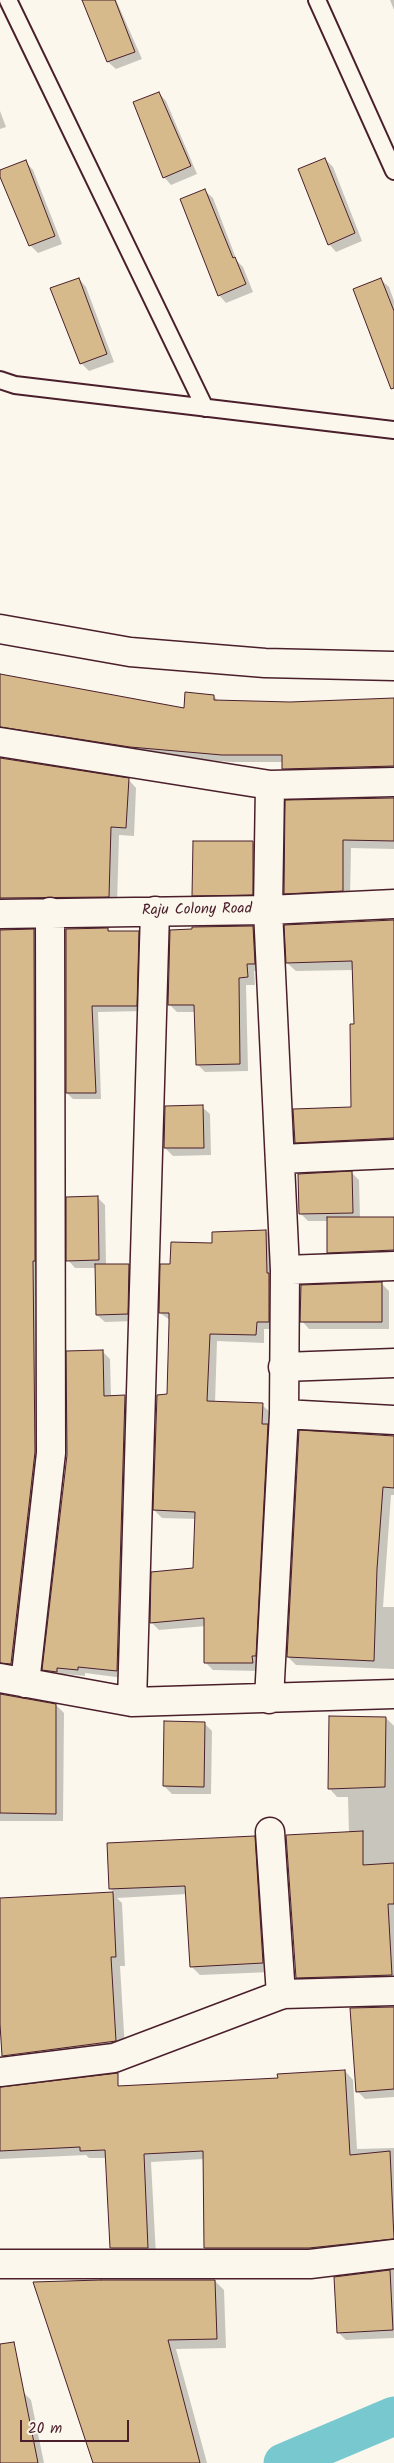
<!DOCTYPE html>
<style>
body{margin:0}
#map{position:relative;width:394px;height:2463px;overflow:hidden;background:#fbf7ec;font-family:Kalam,sans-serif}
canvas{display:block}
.scale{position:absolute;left:20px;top:2420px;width:109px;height:22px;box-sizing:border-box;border:2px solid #4a1f2b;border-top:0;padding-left:6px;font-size:15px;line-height:18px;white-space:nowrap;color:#4a1f2b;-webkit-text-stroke:4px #fbf7ec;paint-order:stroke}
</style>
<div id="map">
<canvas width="394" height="2463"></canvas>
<div class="scale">20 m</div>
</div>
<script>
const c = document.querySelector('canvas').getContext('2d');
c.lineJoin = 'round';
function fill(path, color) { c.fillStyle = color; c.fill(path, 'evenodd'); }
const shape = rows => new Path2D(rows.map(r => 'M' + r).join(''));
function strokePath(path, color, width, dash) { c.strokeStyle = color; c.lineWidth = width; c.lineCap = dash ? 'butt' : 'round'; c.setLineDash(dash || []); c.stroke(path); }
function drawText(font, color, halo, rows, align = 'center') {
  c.font = font + ' Kalam,sans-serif'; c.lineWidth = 4; c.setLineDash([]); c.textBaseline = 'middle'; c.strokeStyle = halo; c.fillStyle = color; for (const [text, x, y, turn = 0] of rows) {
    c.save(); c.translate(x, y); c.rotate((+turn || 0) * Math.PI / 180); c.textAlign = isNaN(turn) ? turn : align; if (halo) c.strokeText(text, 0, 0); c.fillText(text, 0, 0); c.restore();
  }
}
fill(shape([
 [84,0,116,0,142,59,116,69,108,62],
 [390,0,394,0,394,10],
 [159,93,166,101,197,174,171,185,164,177],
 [0,111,6,127,0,129],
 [325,159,333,167,362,241,336,252,329,244],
 [26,162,33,170,62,244,38,253,30,245,0,173],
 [205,191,213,198,237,261,243,267,253,292,226,303,219,295],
 [79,279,86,287,114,362,89,371,81,363],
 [381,280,389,287,394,301,394,364],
 [0,676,185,709,214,696,218,701,290,703,394,700,394,774,291,777,283,769,283,762,231,762,139,754,0,737],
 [0,759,128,779,136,788,134,836,119,835,117,904,0,909],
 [394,799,394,849,351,848,350,898,293,901,285,893,287,801],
 [253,843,261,850,260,902,201,903,193,895],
 [394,920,394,1147,305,1151,296,1142,352,1109,355,1025,353,970,296,971,287,963,286,926],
 [253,927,260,935,262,971,254,971,255,985,246,985,248,1071,205,1072,197,1064,196,1012,177,1012,169,1004],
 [0,929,34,930,42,938,43,1461,19,1672,0,1673],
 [108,929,111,932,138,932,144,938,142,1011,98,1012,101,1099,73,1099,67,1093],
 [202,1107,210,1114,211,1155,173,1156,165,1148],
 [352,1173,359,1180,360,1218,394,1218,394,1258,336,1260,328,1252,328,1221,308,1221,300,1213],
 [98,1198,105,1205,106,1265,129,1265,136,1273,135,1321,105,1322,97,1315,96,1268,75,1268,68,1260],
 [266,1231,274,1239,276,1329,264,1329,264,1343,217,1341,215,1403,262,1405,270,1412,269,1427,275,1433,260,1671,213,1670,206,1663,206,1626,159,1630,151,1622,195,1570,196,1519,162,1518,154,1510,168,1396,170,1320,160,1313,172,1265,213,1244],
 [381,1283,389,1291,389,1329,309,1329,302,1321],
 [103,1352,110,1359,111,1397,125,1396,132,1404,124,1678,85,1673,85,1676,64,1674,64,1679,51,1677,44,1669],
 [394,1437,394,1495,391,1495,383,1607,394,1607,394,1669,296,1665,288,1657],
 [0,1695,56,1705,64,1713,63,1821,0,1821],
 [386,1718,394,1726,394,1983,305,1986,297,1977,349,1833,348,1797,337,1797,329,1788],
 [204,1723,212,1731,211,1794,172,1794,164,1786],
 [254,1837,263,1846,271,1972,200,1975,191,1966,187,1894,117,1898,122,1903,125,1966,120,1966,125,2050,12,2051,0,2006,0,1899,115,1893,111,1889],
 [394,2008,394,2097,365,2099,357,2091],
 [345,2071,353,2080,357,2149,394,2148,394,2247,213,2256,205,2248,204,2159,151,2162,156,2256,120,2256,112,2248,107,2158,89,2158,86,2155,0,2159,0,2095,279,2079],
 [394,2269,394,2338,346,2340,338,2332,335,2278],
 [215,2281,224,2290,226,2348,176,2349,207,2463,95,2463,64,2371],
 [23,2392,31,2400,44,2463,0,2463,0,2397]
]), '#0003');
strokePath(shape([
 [283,2463,394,2416]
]), '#77c8cf', 39);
const building = shape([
 [82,0,115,0,135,52,107,62,82,0],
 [159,92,191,166,163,178,133,102,159,92],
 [325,158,355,233,328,245,298,169,325,158],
 [26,160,55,236,29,246,0,177,0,170,26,160],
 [205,189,233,258,235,257,246,284,218,296,180,199,205,189],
 [79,278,107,354,80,364,50,288,79,278],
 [381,278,394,311,394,388,391,389,353,289,381,278],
 [0,674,184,708,185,692,214,695,214,700,290,702,394,698,394,766,282,769,282,755,222,755,130,747,0,727,0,674],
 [0,758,129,778,126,828,111,827,109,897,0,898,0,758],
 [394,798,394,841,343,840,343,891,284,894,285,800,394,798],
 [193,841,253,841,253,895,192,896,193,841],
 [394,920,394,1138,295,1143,293,1109,351,1107,350,1024,354,1024,352,961,286,963,284,925,394,920],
 [253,926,255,964,247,964,248,977,239,978,240,1064,196,1065,194,1005,168,1005,170,930,192,929,192,927,253,926],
 [108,928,108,931,139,931,137,1006,92,1006,96,1093,66,1093,66,929,108,928],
 [34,929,35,1261,33,1261,35,1452,11,1664,0,1663,0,930,34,929],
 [203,1105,204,1148,164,1148,165,1106,203,1105],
 [352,1171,353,1213,299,1214,298,1174,352,1171],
 [98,1196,99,1260,66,1261,66,1197,98,1196],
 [327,1217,394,1217,394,1250,327,1253,327,1217],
 [266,1230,267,1273,269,1273,269,1322,257,1322,256,1335,210,1334,207,1401,263,1403,262,1424,268,1424,256,1656,252,1656,253,1663,204,1663,204,1618,150,1623,151,1572,193,1568,195,1512,153,1510,157,1395,167,1394,169,1323,169,1313,159,1313,160,1264,170,1264,171,1242,212,1243,212,1232,266,1230],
 [95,1264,129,1264,128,1314,96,1315,95,1264],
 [382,1282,382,1322,300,1322,301,1285,382,1282],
 [103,1350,104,1396,125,1395,117,1671,78,1667,78,1670,57,1668,57,1672,42,1670,67,1455,66,1351,103,1350],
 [299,1430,394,1436,394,1488,383,1487,377,1569,374,1661,287,1657,299,1430],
 [0,1694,56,1704,56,1814,0,1813,0,1694],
 [329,1716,386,1717,385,1787,328,1789,329,1716],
 [164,1721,205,1722,204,1787,163,1786,164,1721],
 [363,1831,363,1865,394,1863,394,1904,388,1904,392,1975,296,1978,286,1835,363,1831],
 [255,1836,263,1963,190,1967,185,1886,109,1889,107,1843,255,1836],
 [113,1892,116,1957,111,1957,116,2041,2,2056,0,2024,0,1898,113,1892],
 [394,2007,394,2089,356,2092,350,2008,394,2007],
 [345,2070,350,2155,390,2151,394,2239,309,2248,204,2248,203,2151,144,2154,148,2248,110,2248,105,2150,80,2151,80,2147,0,2151,0,2087,118,2073,118,2086,278,2078,277,2074,345,2070],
 [390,2270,393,2330,337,2333,334,2277,390,2270],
 [101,2280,215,2280,217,2339,168,2340,200,2463,93,2463,33,2282,101,2280],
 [14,2342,38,2463,0,2463,0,2344,14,2342]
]);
fill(building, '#d7ba8c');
strokePath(building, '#4a1f2b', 1);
const service = shape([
 [8,0,205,408],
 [317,0,394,171],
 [0,380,15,385,394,430]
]);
const minor = shape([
 [0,629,130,652,265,663,394,666],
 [0,742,270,785],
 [0,914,268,910,394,904],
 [280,1159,394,1154],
 [285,1270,394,1266],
 [283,1367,394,1363],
 [284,1414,394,1420],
 [0,1678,132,1702,394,1694],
 [25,1683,51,1453,50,912],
 [269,1699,284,1414,285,1270,268,910,270,785,394,782],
 [132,1702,155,911],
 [270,1832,281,1995],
 [0,2072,114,2058,283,1994,394,1991],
 [0,2264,310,2264,394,2254]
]);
strokePath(service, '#4a1f2b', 20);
strokePath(minor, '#4a1f2b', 31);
strokePath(service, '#fbf7ec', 16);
strokePath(minor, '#fbf7ec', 28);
drawText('15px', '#4a1f2b', '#fbf7ec', [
 ["Raju Colony Road",197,911,-1]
]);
</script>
